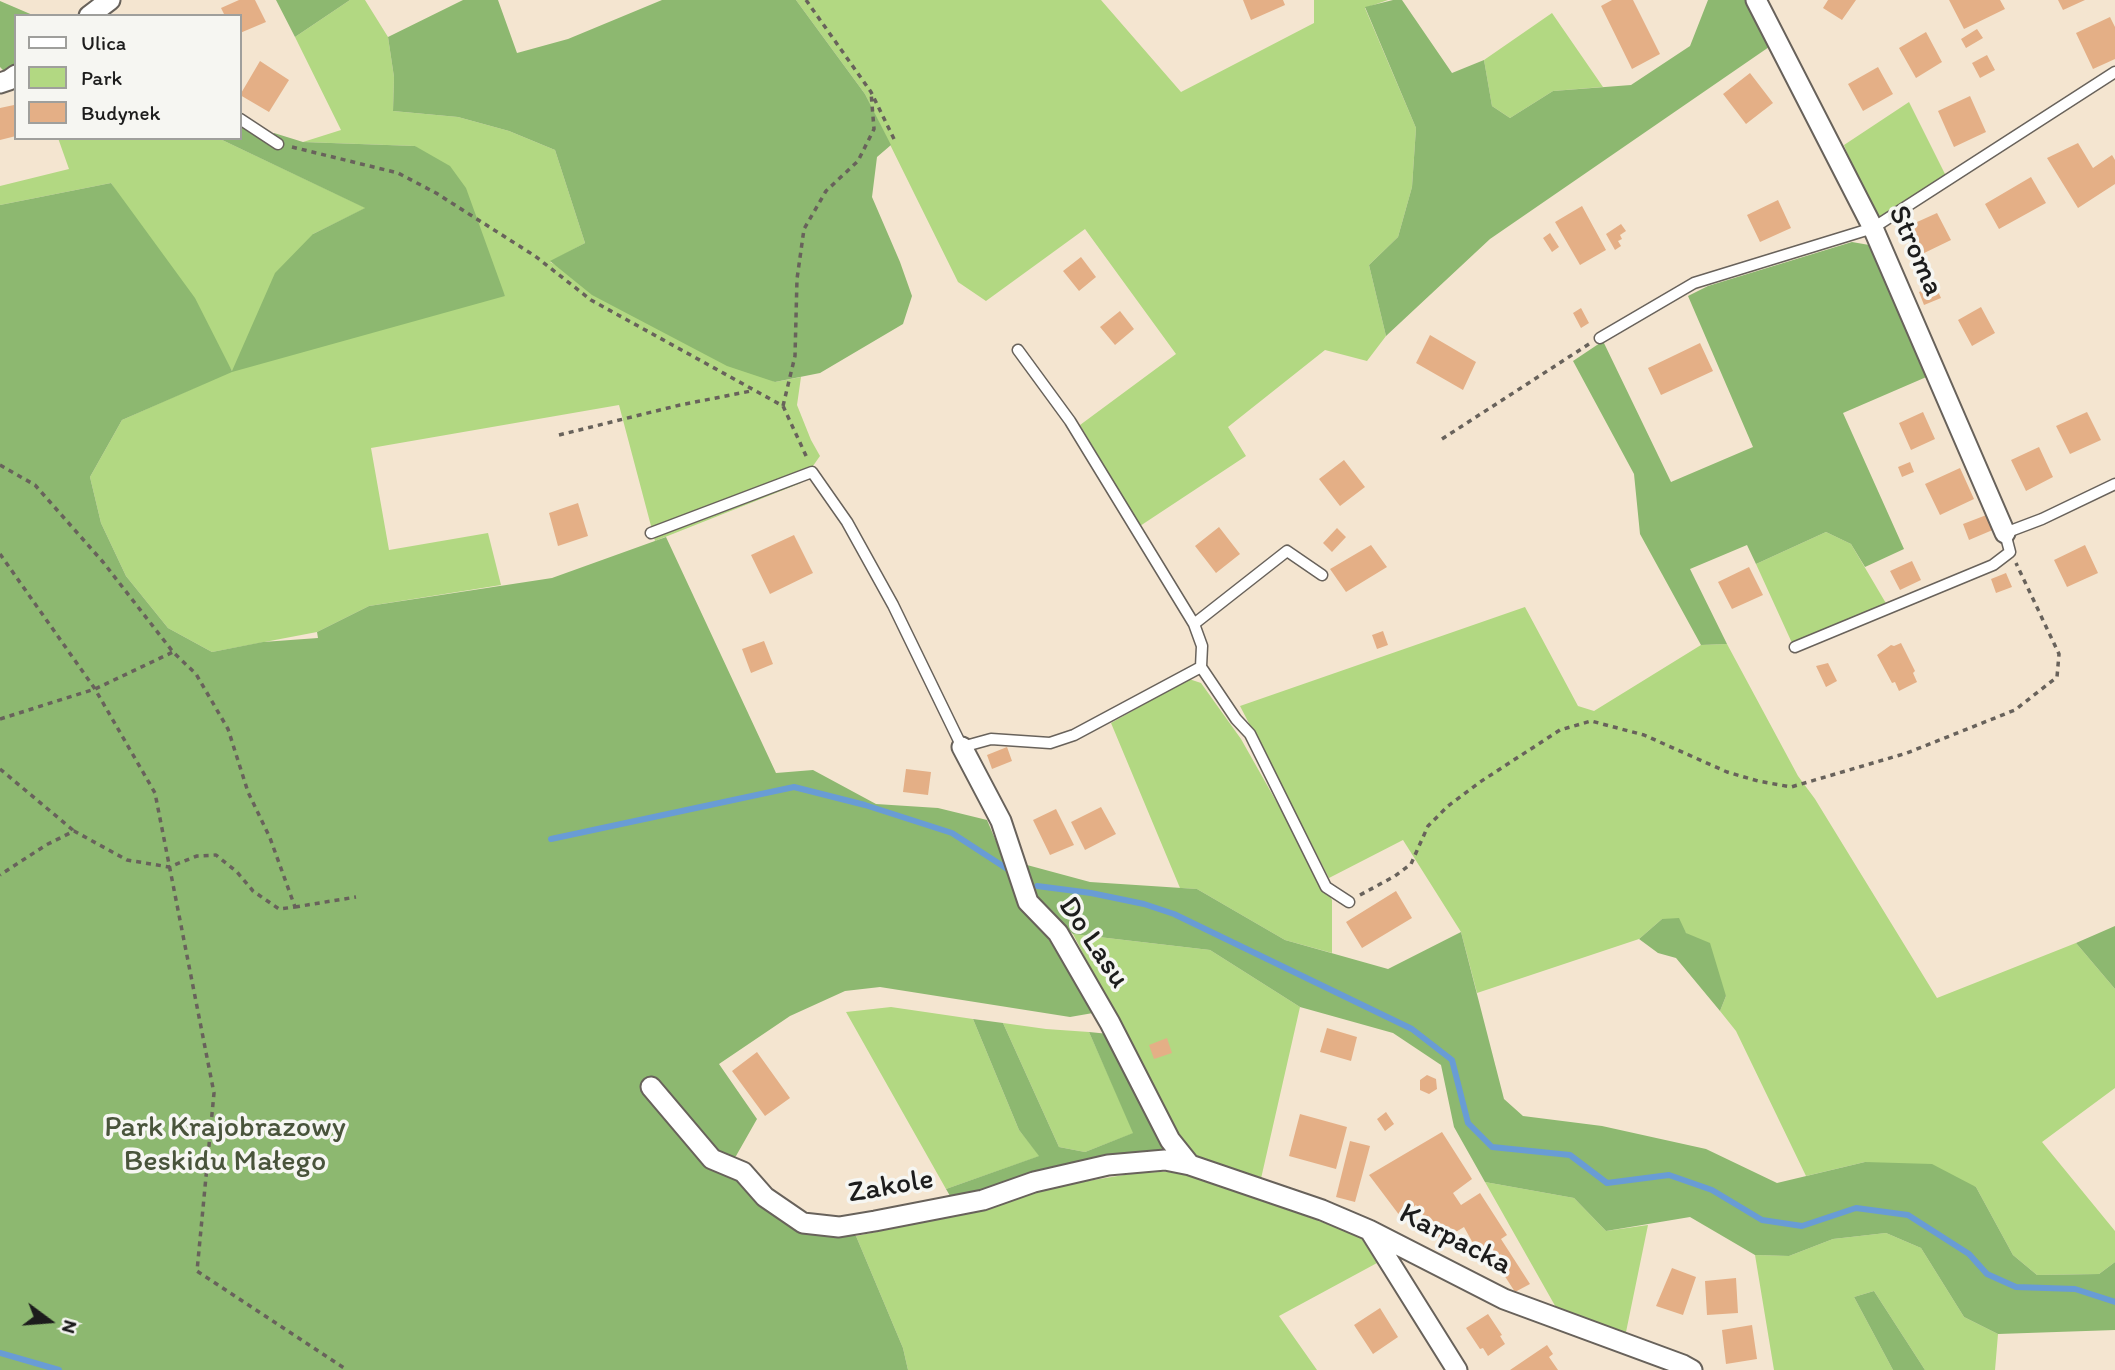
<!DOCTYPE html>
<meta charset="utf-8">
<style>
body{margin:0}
#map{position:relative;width:2115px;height:1370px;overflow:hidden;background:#f4e5d0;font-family:Itim,sans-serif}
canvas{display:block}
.legend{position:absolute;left:14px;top:14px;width:228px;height:126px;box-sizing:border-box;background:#f6f6f2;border:2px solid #9f9f9c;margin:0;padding:9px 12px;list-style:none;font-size:21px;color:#1c1c1c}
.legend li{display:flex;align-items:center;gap:14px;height:35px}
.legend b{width:35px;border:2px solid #9f9f9c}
.north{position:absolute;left:14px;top:1286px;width:70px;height:70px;-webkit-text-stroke:5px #f6f6f2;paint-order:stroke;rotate:106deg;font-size:19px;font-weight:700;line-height:28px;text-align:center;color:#1c1c1c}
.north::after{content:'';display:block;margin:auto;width:24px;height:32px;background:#1c1c1c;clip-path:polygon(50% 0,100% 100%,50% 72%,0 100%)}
</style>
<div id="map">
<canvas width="2115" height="1370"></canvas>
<ul class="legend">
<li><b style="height:9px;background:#fff"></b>Ulica</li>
<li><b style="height:19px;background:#b2d882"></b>Park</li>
<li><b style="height:19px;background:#e4af86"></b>Budynek</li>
</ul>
<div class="north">N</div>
</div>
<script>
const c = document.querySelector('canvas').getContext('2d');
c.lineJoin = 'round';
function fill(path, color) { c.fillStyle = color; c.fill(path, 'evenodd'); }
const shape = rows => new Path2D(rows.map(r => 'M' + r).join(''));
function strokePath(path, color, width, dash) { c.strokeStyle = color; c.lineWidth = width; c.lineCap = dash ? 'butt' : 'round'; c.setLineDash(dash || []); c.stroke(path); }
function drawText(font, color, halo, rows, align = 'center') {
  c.font = font + ' Itim,sans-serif'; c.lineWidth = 7; c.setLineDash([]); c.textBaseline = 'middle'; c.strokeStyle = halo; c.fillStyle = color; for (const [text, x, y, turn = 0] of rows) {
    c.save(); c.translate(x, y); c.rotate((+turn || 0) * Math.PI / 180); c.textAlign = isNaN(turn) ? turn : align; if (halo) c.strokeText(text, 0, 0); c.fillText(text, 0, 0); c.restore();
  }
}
fill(shape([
 [350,0,365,0,388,37,394,77,393,111,458,117,509,131,555,150,585,243,550,262,775,382,801,377,797,405,811,440,820,456,801,483,655,541,619,405,371,448,389,550,488,533,501,585,369,606,317,632,212,652,168,628,126,576,101,523,90,477,122,420,232,371,111,183,0,205,0,186,69,169,58,138,218,138,366,208,313,234,505,296,415,146,303,142,341,130,295,37],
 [796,0,1101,0,1181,92,1314,23,1314,0,1388,0,1365,8,1416,128,1412,187,1398,237,1369,265,1386,336,1367,361,1325,350,1228,427,1246,456,1140,526,1080,425,1176,354,1085,229,986,301,958,282,865,94],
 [1552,13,1603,87,1553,91,1510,118,1492,106,1484,60],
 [1909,102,1946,176,1881,217,1869,209,1844,145],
 [1826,532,1851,544,1887,605,1792,643,1756,564],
 [1525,607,1578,706,1594,711,1701,645,1727,644,1798,776,1815,799,1937,998,2076,943,2115,989,2115,1088,2042,1142,2115,1231,2115,1262,2099,1274,2037,1275,2013,1255,1976,1187,1865,1162,1806,1176,1736,1031,1720,1011,1726,996,1686,933,1662,919,1639,939,1477,993,1461,932,1403,840,1329,878,1240,706],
 [1189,679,1201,683,1241,739,1332,900,1332,953,1285,940,1197,889,1180,888,1111,723],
 [1073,934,1210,950,1300,1007,1260,1183,1193,1155,1172,1127],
 [891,1007,973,1019,1019,1130,1040,1156,946,1189,846,1012],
 [1003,1023,1046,1029,1089,1032,1134,1133,1085,1152,1059,1147],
 [1183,1171,1360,1236,1377,1263,1279,1316,1317,1370,908,1370,903,1348,856,1236,979,1211,1051,1187,1136,1173],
 [1485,1182,1574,1198,1606,1231,1648,1225,1625,1337,1558,1311],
 [1886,1233,1921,1248,1964,1317,1998,1334,1995,1370,1925,1370,1874,1291,1854,1297,1893,1370,1774,1370,1755,1255,1789,1256,1833,1239]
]), '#b2d882');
fill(shape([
 [276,0,350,0,295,37],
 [463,0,498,0,517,53,568,39,662,0,796,0,865,94,891,145,877,157,872,197,900,262,912,296,903,324,820,373,775,382,727,366,592,295,550,261,585,243,555,150,509,131,458,117,393,111,394,77,388,37],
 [1393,0,1402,0,1452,73,1484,60,1492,106,1510,118,1553,91,1631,85,1690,46,1708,0,1746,0,1769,47,1490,239,1386,336,1369,265,1398,237,1412,187,1416,128,1365,7],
 [0,1,35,16,16,16,16,63,5,72,0,67],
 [240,126,271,145,274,133,303,142,415,146,450,166,466,188,505,296,232,372,122,420,90,477,101,523,126,576,168,628,212,652,263,642,318,638,317,632,369,606,552,578,666,537,776,773,813,770,876,804,938,808,987,820,1025,909,1039,923,1093,1013,1070,1017,880,987,845,991,790,1016,719,1064,757,1119,736,1156,728,1163,759,1200,788,1226,856,1236,903,1348,908,1370,0,1370,0,205,111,183,195,298,232,371,275,273,313,234,365,208,218,138,240,138],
 [1852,242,1875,246,1931,375,1843,413,1904,549,1865,567,1851,544,1826,532,1756,564,1747,545,1690,569,1727,644,1701,645,1640,534,1634,474,1573,361,1603,341,1671,482,1753,447,1688,296,1708,286],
 [1027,865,1090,882,1197,889,1285,940,1388,969,1461,932,1504,1099,1523,1116,1602,1126,1706,1149,1777,1183,1865,1162,1932,1164,1976,1187,2013,1255,2037,1275,2099,1274,2115,1262,2115,1330,1998,1334,1964,1317,1921,1248,1886,1233,1833,1239,1789,1256,1755,1255,1690,1217,1606,1231,1574,1198,1485,1182,1454,1127,1441,1065,1393,1033,1300,1007,1210,950,1073,934,1035,900],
 [1679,918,1686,933,1710,943,1726,996,1720,1011,1676,958,1658,953,1639,939,1662,919],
 [2115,926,2115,989,2076,943],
 [973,1019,1003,1023,1059,1147,1085,1152,1133,1133,1089,1032,1109,1034,1165,1145,1158,1154,953,1201,946,1189,1039,1156,1019,1130],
 [1874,1291,1925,1370,1893,1370,1854,1297]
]), '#8db870');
strokePath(shape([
 [551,839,794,787,865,805,952,833,1012,872],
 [1037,886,1091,893,1144,904,1174,914,1412,1029,1452,1060,1468,1123,1492,1147,1570,1155,1607,1183,1669,1175,1712,1190,1762,1220,1802,1226,1856,1208,1908,1215,1969,1254,1987,1274,2016,1287,2075,1289,2115,1302],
 [0,1353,59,1370]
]), '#699cd5', 6);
fill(shape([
 [239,0,255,0,266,22,240,33,240,16,225,16,221,8],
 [1243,0,1283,0,1285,5,1251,20],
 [1612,0,1633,0,1660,54,1632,69,1601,6],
 [1828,0,1856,0,1842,20,1823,8],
 [1949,0,2000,0,2005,9,1964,29],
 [2058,0,2085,0,2063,10],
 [2110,17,2115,27,2115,59,2093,69,2076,33],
 [1977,29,1983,38,1966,48,1961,39],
 [1926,32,1942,62,1916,78,1899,48],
 [1987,55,1995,70,1980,78,1972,63],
 [260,61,289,80,269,112,240,95],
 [1878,67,1893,94,1863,111,1848,84],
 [1750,73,1773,103,1746,124,1723,94],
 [1970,96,1986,132,1954,147,1938,111],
 [14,105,16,136,0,140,0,108],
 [2078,143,2093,168,2112,155,2115,160,2115,184,2078,208,2047,158],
 [2031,177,2046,203,1999,229,1985,204],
 [1778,200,1791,228,1760,242,1747,215],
 [1582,206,1606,250,1580,265,1555,222],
 [1937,213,1951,240,1920,255,1906,227],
 [1621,224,1626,231,1620,235,1622,239,1618,241,1621,246,1615,250,1606,234],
 [1550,233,1559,247,1552,252,1543,238],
 [1081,257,1096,277,1079,291,1063,271],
 [1935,285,1941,298,1924,305,1919,292],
 [1981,307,1995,333,1972,346,1958,320],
 [1581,308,1589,323,1581,328,1573,313],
 [1120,311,1134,329,1115,345,1100,327],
 [1430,335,1476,362,1463,390,1416,363],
 [1700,343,1713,371,1661,395,1648,368],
 [1923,412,1935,439,1911,450,1899,423],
 [2087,412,2101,440,2070,454,2056,426],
 [2039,447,2053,477,2026,491,2011,460],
 [1344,460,1365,487,1340,506,1319,479],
 [1910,462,1914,472,1902,477,1898,467],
 [1960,468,1974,499,1940,515,1925,484],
 [578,503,588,536,558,546,549,513],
 [1989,514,1995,529,1969,540,1963,524],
 [1219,527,1240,554,1216,573,1195,546],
 [1337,528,1346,537,1332,552,1323,543],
 [794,535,813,573,770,594,751,555],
 [1371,545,1387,567,1346,592,1330,569],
 [2085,545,2098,573,2067,587,2054,560],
 [1912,561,1921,580,1900,590,1890,571],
 [1749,567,1763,595,1732,609,1718,582],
 [2006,573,2012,587,1996,593,1991,579],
 [1383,631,1388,645,1377,649,1372,635],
 [764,641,773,664,751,673,742,649],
 [1901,643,1915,671,1913,673,1917,682,1899,691,1895,682,1892,683,1877,655,1891,645,1894,646],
 [1828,663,1837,681,1826,687,1816,666],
 [1007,747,1012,761,992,769,987,755],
 [906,769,931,772,928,795,903,792],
 [1101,807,1116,834,1085,850,1071,822],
 [1056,809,1074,845,1050,855,1033,820],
 [1396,891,1412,918,1362,948,1346,922],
 [1327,1028,1357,1037,1351,1061,1320,1052],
 [1167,1038,1172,1053,1154,1059,1149,1045],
 [757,1052,790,1098,765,1116,732,1071],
 [1427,1075,1436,1079,1437,1089,1429,1094,1420,1090,1420,1080],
 [1386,1112,1394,1124,1385,1131,1377,1119],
 [1300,1114,1347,1127,1336,1169,1289,1156],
 [1442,1132,1472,1179,1453,1193,1461,1205,1480,1193,1507,1235,1501,1239,1530,1284,1515,1292,1488,1250,1479,1254,1464,1227,1441,1241,1416,1205,1400,1216,1369,1175],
 [1350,1141,1370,1146,1355,1202,1336,1197],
 [1672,1268,1696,1277,1683,1315,1656,1306],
 [1736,1278,1738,1313,1707,1315,1705,1281],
 [1380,1308,1398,1337,1373,1354,1354,1325],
 [1488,1314,1502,1335,1500,1336,1505,1344,1488,1356,1483,1348,1480,1349,1466,1328],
 [1752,1325,1757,1359,1726,1364,1722,1330],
 [1547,1345,1553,1354,1549,1357,1558,1370,1510,1370]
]), '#e4af86');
const lane = shape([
 [240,119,278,144],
 [1600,338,1694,283,1873,228,2115,72],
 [651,533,812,472,847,522,893,605,962,747,991,739,1050,743,1074,735,1201,667,1202,646,1194,624,1070,421,1018,350],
 [1194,624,1287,551,1322,575],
 [1795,647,1993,565,2010,552,2005,533,2042,519,2115,484],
 [1201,667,1236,719,1250,734,1326,887,1349,902]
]);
const street = shape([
 [1756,0,1873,228,2005,533],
 [89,16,110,0],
 [0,83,9,80,16,75],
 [962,747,1001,821,1028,902,1058,933,1110,1023,1170,1140,1190,1165],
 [651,1087,712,1159,743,1172,765,1197,803,1223,839,1227,875,1221,983,1200,1034,1182,1108,1165,1165,1160,1190,1165,1322,1210,1369,1230,1504,1299,1683,1365,1692,1370],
 [1370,1231,1457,1370]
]);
strokePath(lane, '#68625b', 13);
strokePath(street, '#68625b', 23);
strokePath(shape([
 [806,0,871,92,895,141],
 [292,147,398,173,436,193,535,256,591,300,783,406,808,460],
 [783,406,795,356,797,279,804,229,826,191,858,161,874,129,871,92],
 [559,435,680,405,751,391],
 [1442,439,1589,344],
 [0,465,35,485,103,562,173,652,196,674,228,729,248,792,270,838,295,907,279,909,253,891,237,872,216,855,197,856,169,867,127,860,74,831,46,845,0,875],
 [0,554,95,689,155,793,214,1093,197,1271,347,1370],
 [0,719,95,689,173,652],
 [0,769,74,831],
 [1360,895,1395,876,1411,864,1428,826,1448,806,1480,782,1560,730,1591,721,1644,735,1727,772,1758,781,1791,787,1907,753,2015,710,2057,677,2059,654,2016,563],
 [295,907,356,897]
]), '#68625b', 3.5, [5, 5]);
strokePath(lane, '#fff', 10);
strokePath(street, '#fff', 19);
drawText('30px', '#1c1c1c', '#f6f6f2', [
 ["Stroma",1915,251,66],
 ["Do Lasu",1093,943,56],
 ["Zakole",891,1187,-10],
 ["Karpacka",1455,1240,27]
]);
drawText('30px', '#49543b', '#f6f6f2', [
 ["Park Krajobrazowy",225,1128],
 ["Beskidu Małego",225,1162]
]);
</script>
